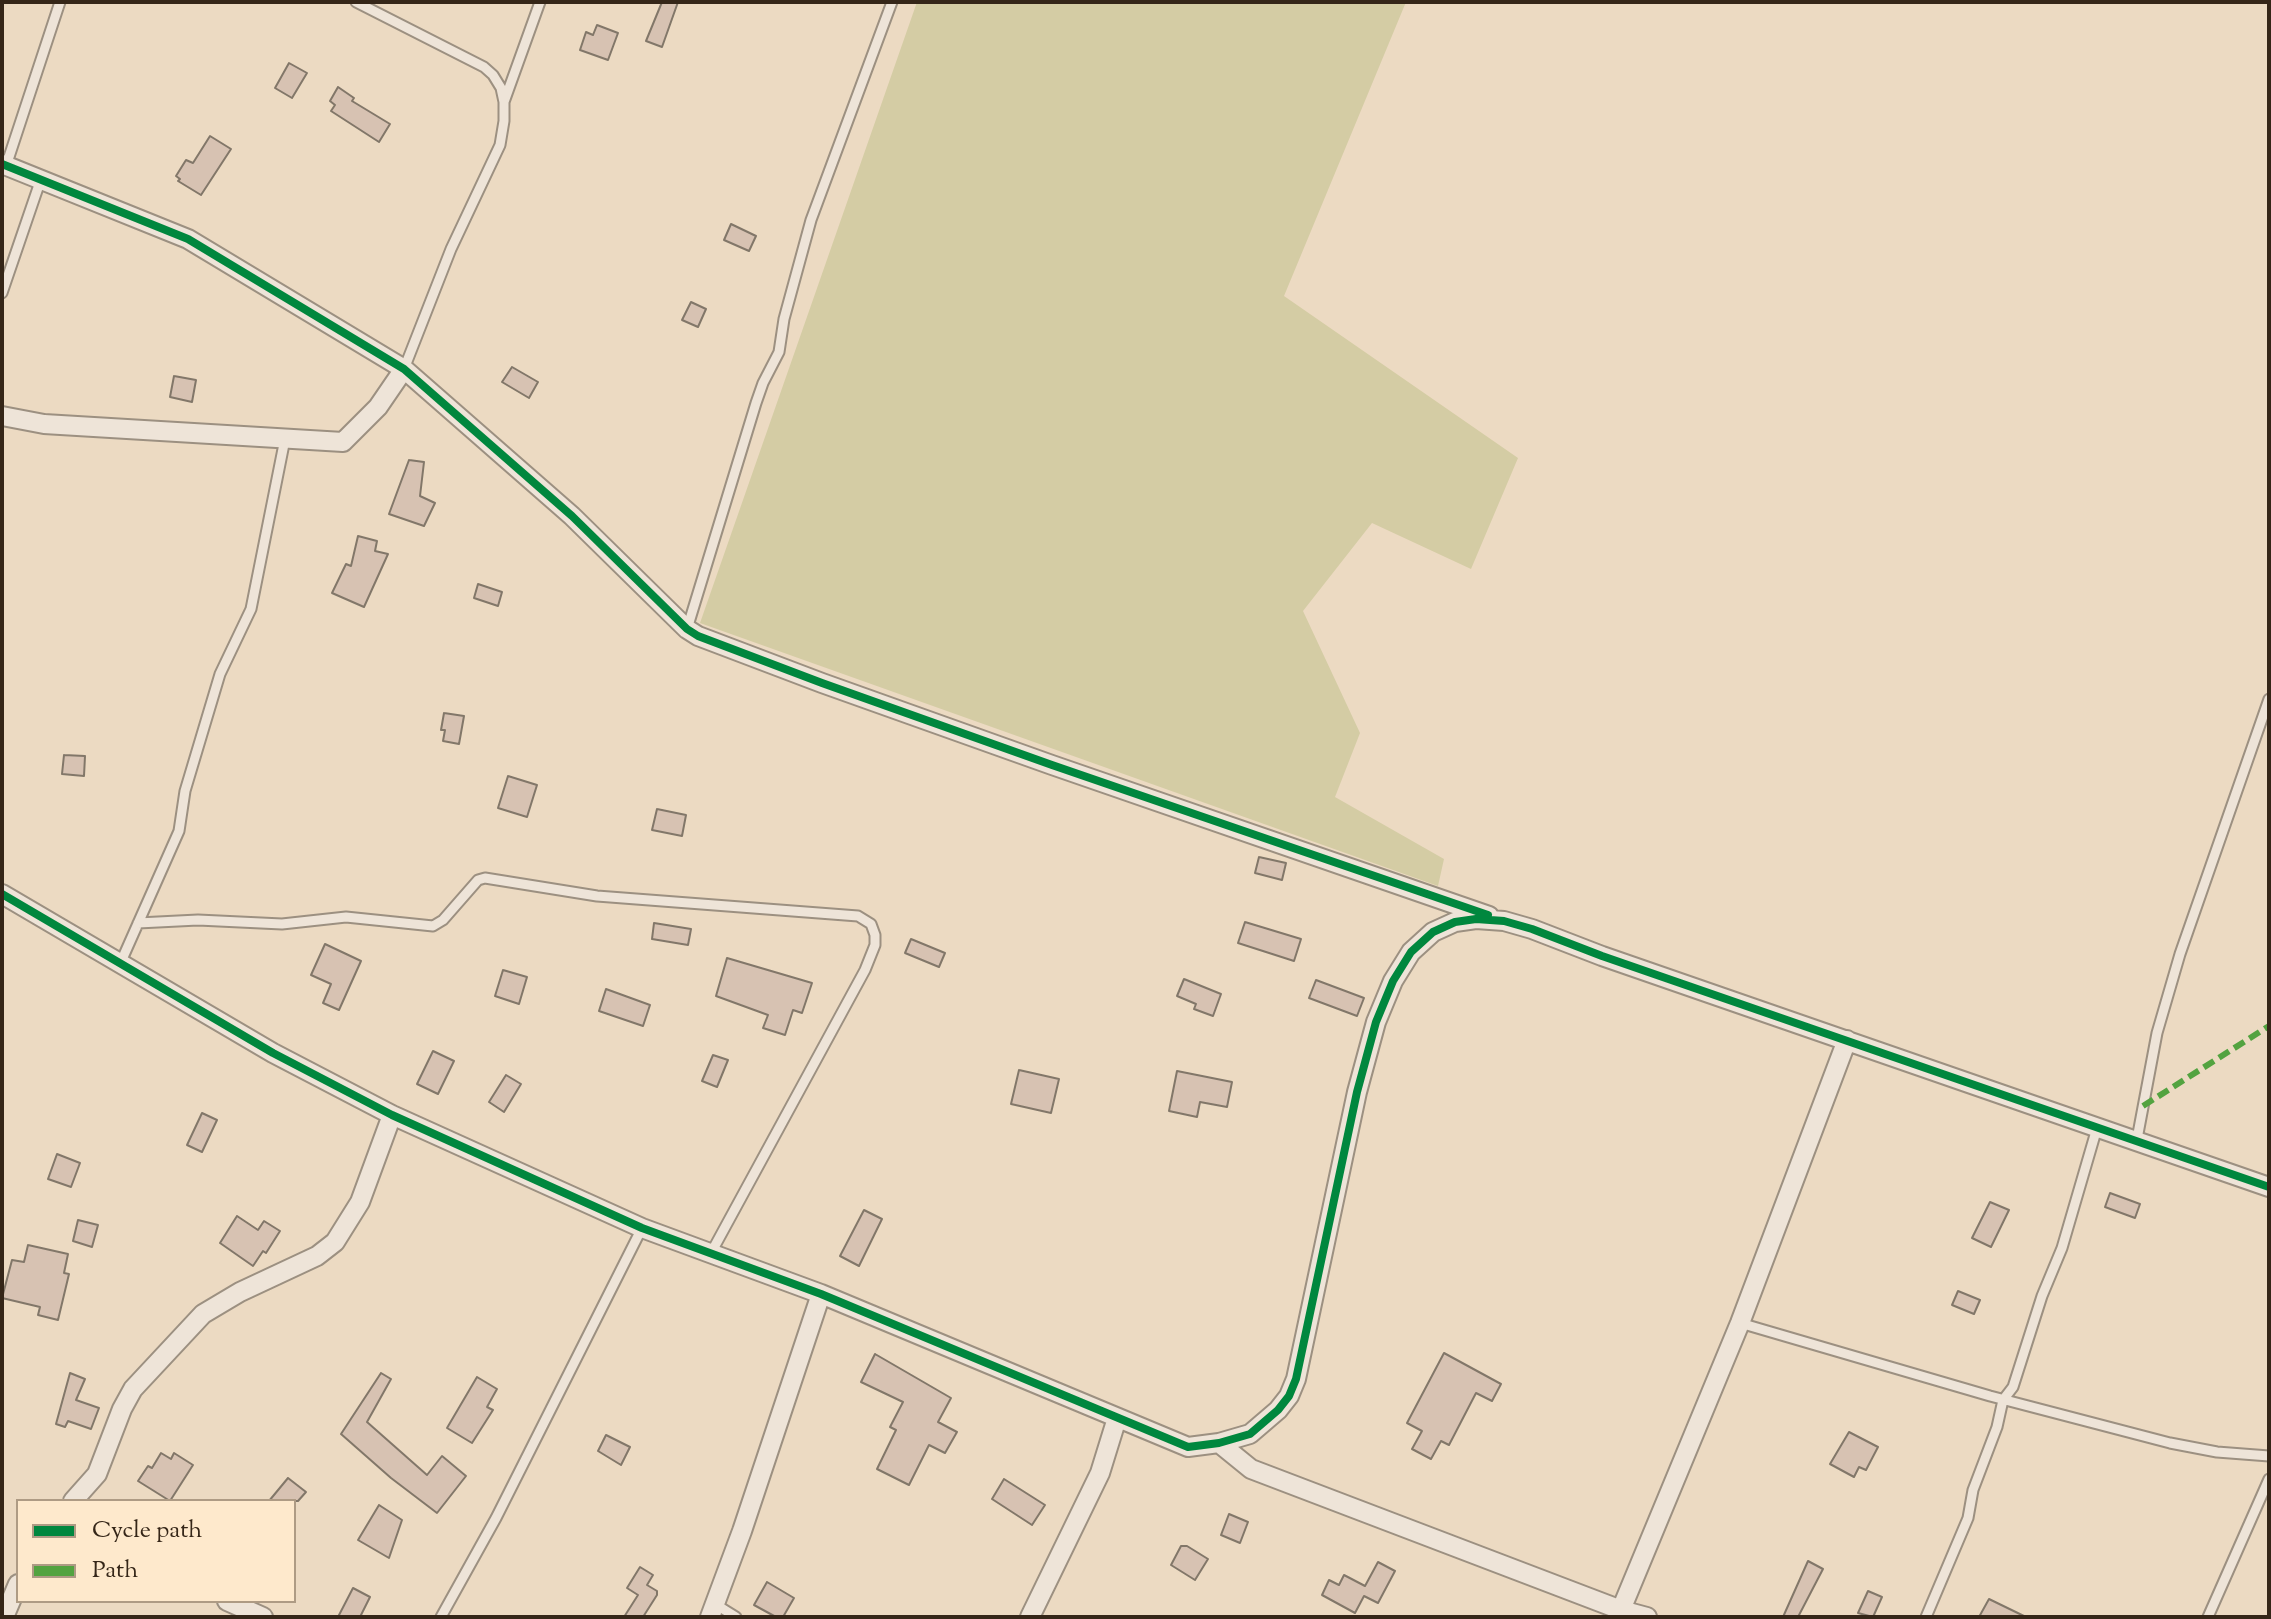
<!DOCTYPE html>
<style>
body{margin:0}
#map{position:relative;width:2271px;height:1619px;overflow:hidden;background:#ecdac2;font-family:"Sorts Mill Goudy",serif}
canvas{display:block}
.frame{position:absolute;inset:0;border:4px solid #352618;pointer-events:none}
.legend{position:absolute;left:16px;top:1499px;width:280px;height:104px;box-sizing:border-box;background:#fee9cc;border:2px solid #ae9b84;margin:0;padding:10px 14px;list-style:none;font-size:24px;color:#352618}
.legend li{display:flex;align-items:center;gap:16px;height:40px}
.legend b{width:40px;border:2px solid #ae9b84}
</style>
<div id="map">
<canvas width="2271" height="1619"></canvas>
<div class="frame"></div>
<ul class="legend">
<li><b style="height:10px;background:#00873e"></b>Cycle path</li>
<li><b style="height:10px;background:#53a340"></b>Path</li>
</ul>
</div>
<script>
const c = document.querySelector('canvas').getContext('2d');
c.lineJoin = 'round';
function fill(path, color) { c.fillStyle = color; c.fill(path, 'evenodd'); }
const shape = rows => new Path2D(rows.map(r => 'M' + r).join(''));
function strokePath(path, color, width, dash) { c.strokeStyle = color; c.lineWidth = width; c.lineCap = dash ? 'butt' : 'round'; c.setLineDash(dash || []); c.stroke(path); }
fill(shape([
 [917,2,1406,2,1284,296,1518,458,1471,569,1372,523,1303,611,1360,733,1335,797,1444,859,1438,886,700,623]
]), '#d4cca4');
const building = shape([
 [662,2,678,2,662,47,646,41,662,2],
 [597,25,618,33,608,60,580,50,586,32,593,35,597,25],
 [289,63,307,73,292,98,275,88,289,63],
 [338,87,354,98,352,101,390,124,379,142,331,111,335,105,330,101,338,87],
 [210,136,231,149,201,195,178,181,180,179,176,176,186,160,193,163,210,136],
 [731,224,756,236,749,251,724,240,731,224],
 [691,302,706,309,698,327,682,320,691,302],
 [512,367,538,382,529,398,502,382,512,367],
 [174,376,196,380,192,402,170,397,174,376],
 [409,460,424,462,420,496,435,503,424,526,389,514,409,460],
 [358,536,377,541,375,551,388,554,364,607,332,593,346,564,351,566,358,536],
 [478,584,502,592,498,606,474,598,478,584],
 [444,713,464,716,459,744,443,741,445,730,441,730,444,713],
 [64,755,85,756,84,776,62,774,64,755],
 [508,776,537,785,527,817,498,808,508,776],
 [657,809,686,815,682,836,652,830,657,809],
 [1259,857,1286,863,1282,880,1255,873,1259,857],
 [1245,922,1301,939,1294,961,1238,943,1245,922],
 [654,923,691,929,688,945,652,939,654,923],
 [911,939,945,953,939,967,905,953,911,939],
 [325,944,361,961,339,1010,323,1003,331,984,311,975,325,944],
 [727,958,812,983,802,1013,793,1010,785,1035,763,1028,768,1015,716,996,727,958],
 [503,970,527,977,519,1004,495,996,503,970],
 [1184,979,1221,994,1213,1016,1194,1009,1196,1004,1177,996,1184,979],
 [1316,980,1364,998,1357,1016,1309,998,1316,980],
 [606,989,650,1005,643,1026,599,1011,606,989],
 [433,1051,454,1061,438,1094,417,1084,433,1051],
 [713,1055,728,1060,717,1087,702,1081,713,1055],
 [1019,1070,1059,1079,1051,1113,1011,1104,1019,1070],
 [1177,1071,1232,1082,1227,1107,1200,1102,1197,1117,1169,1111,1177,1071],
 [506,1075,521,1084,504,1112,489,1102,506,1075],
 [202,1113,217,1120,202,1152,187,1145,202,1113],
 [57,1154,80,1163,71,1187,48,1179,57,1154],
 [2110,1193,2140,1204,2135,1218,2105,1207,2110,1193],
 [1990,1202,2009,1210,1991,1247,1972,1238,1990,1202],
 [864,1210,882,1219,859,1266,840,1256,864,1210],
 [237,1216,258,1230,264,1221,280,1231,266,1253,263,1251,253,1266,220,1243,237,1216],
 [78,1220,98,1225,92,1247,73,1241,78,1220],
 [28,1245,68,1254,64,1273,69,1274,58,1320,38,1315,40,1307,2,1298,12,1260,24,1262,28,1245],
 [1958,1291,1980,1300,1974,1314,1952,1305,1958,1291],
 [1444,1353,1501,1384,1492,1401,1476,1393,1449,1445,1441,1441,1431,1459,1412,1449,1422,1431,1407,1423,1444,1353],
 [875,1354,951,1398,938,1422,957,1432,945,1453,929,1445,909,1485,877,1469,896,1430,890,1427,903,1402,861,1382,875,1354],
 [70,1373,85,1379,76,1400,99,1408,91,1429,68,1421,65,1427,56,1424,70,1373],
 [381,1373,391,1379,367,1422,427,1475,442,1456,466,1476,437,1513,391,1478,341,1434,381,1373],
 [477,1377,497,1389,487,1407,493,1410,472,1443,447,1428,477,1377],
 [1849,1432,1878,1447,1866,1470,1859,1467,1854,1477,1830,1464,1849,1432],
 [606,1435,630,1447,621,1465,598,1451,606,1435],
 [161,1453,171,1459,174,1453,193,1465,170,1501,138,1481,148,1466,152,1468,161,1453],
 [288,1478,306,1492,298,1501,269,1501,288,1478],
 [1004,1479,1045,1505,1032,1525,992,1499,1004,1479],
 [379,1505,402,1520,389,1558,358,1540,379,1505],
 [1229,1514,1248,1522,1240,1543,1221,1535,1229,1514],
 [1181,1546,1187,1546,1208,1559,1195,1580,1171,1565,1181,1546],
 [1808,1561,1823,1569,1798,1617,1783,1617,1808,1561],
 [1378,1562,1395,1571,1378,1603,1364,1596,1355,1613,1322,1595,1329,1580,1339,1585,1344,1575,1365,1586,1378,1562],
 [640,1567,653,1575,647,1585,657,1591,657,1595,643,1617,624,1617,638,1595,627,1588,640,1567],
 [767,1582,794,1598,783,1617,776,1617,754,1605,767,1582],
 [353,1588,370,1597,360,1617,338,1617,353,1588],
 [1868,1591,1882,1597,1873,1617,1858,1613,1868,1591],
 [1989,1599,2026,1617,1979,1617,1989,1599]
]);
fill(building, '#d7c2b2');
strokePath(building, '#827769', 2);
const lane = shape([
 [356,2,484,67,493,75,501,88,504,102,504,121,500,145,451,249,404,369],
 [504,102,540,2],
 [6,166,60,2],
 [2,293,41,179],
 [687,629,756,403,763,383,779,352,784,319,811,220,892,2],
 [138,923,198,920,282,924,346,917,433,926,443,920,478,880,485,878,597,896,858,916,871,924,875,935,875,945,865,970,711,1253],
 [120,964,179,831,185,791,220,674,251,609,285,439],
 [2137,1139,2157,1033,2180,954,2269,699],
 [1740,1323,1990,1396,2170,1443,2217,1452,2269,1456],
 [715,1604,736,1617],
 [441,1617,496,1518,642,1228],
 [1926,1617,1968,1518,1973,1490,1997,1427,2003,1400,2013,1387,2042,1296,2062,1248,2097,1128],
 [2208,1617,2269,1479]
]);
const street = shape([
 [2,164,188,239,404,369,572,516,687,629,698,636,822,683,1052,765,1489,916],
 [2,416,44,424,343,442,378,407,404,369],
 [2,894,273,1053,392,1115,642,1228,821,1294,1188,1447,1219,1443,1250,1434,1278,1410,1289,1396,1296,1379,1357,1092,1376,1022,1393,981,1411,952,1433,932,1455,922,1476,919,1504,921,1532,929,1602,956,2269,1187],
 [1219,1443,1251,1469,1621,1610,1647,1617],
 [73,1501,97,1474,122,1409,133,1389,203,1314,240,1292,317,1256,335,1242,360,1202,392,1115],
 [227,1601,263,1617],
 [4,1617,18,1584],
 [710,1617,742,1531,821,1294],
 [1030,1617,1100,1473,1117,1418],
 [1618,1617,1740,1323,1847,1040]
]);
strokePath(lane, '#9c9081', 13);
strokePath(street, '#9c9081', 22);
strokePath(lane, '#eee4d8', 9);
strokePath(street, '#eee4d8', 18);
strokePath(shape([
 [2143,1106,2269,1026]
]), '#53a340', 6, [12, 6]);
strokePath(shape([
 [2,164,188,239,404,369,572,516,687,629,698,636,822,683,1052,765,1488,915],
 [2,894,273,1053,392,1115,642,1228,821,1294,1188,1447,1219,1443,1250,1434,1278,1410,1289,1396,1296,1379,1357,1092,1376,1022,1393,981,1411,952,1433,932,1455,922,1476,919,1504,921,1532,929,1602,956,2269,1187]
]), '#00873e', 8);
</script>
